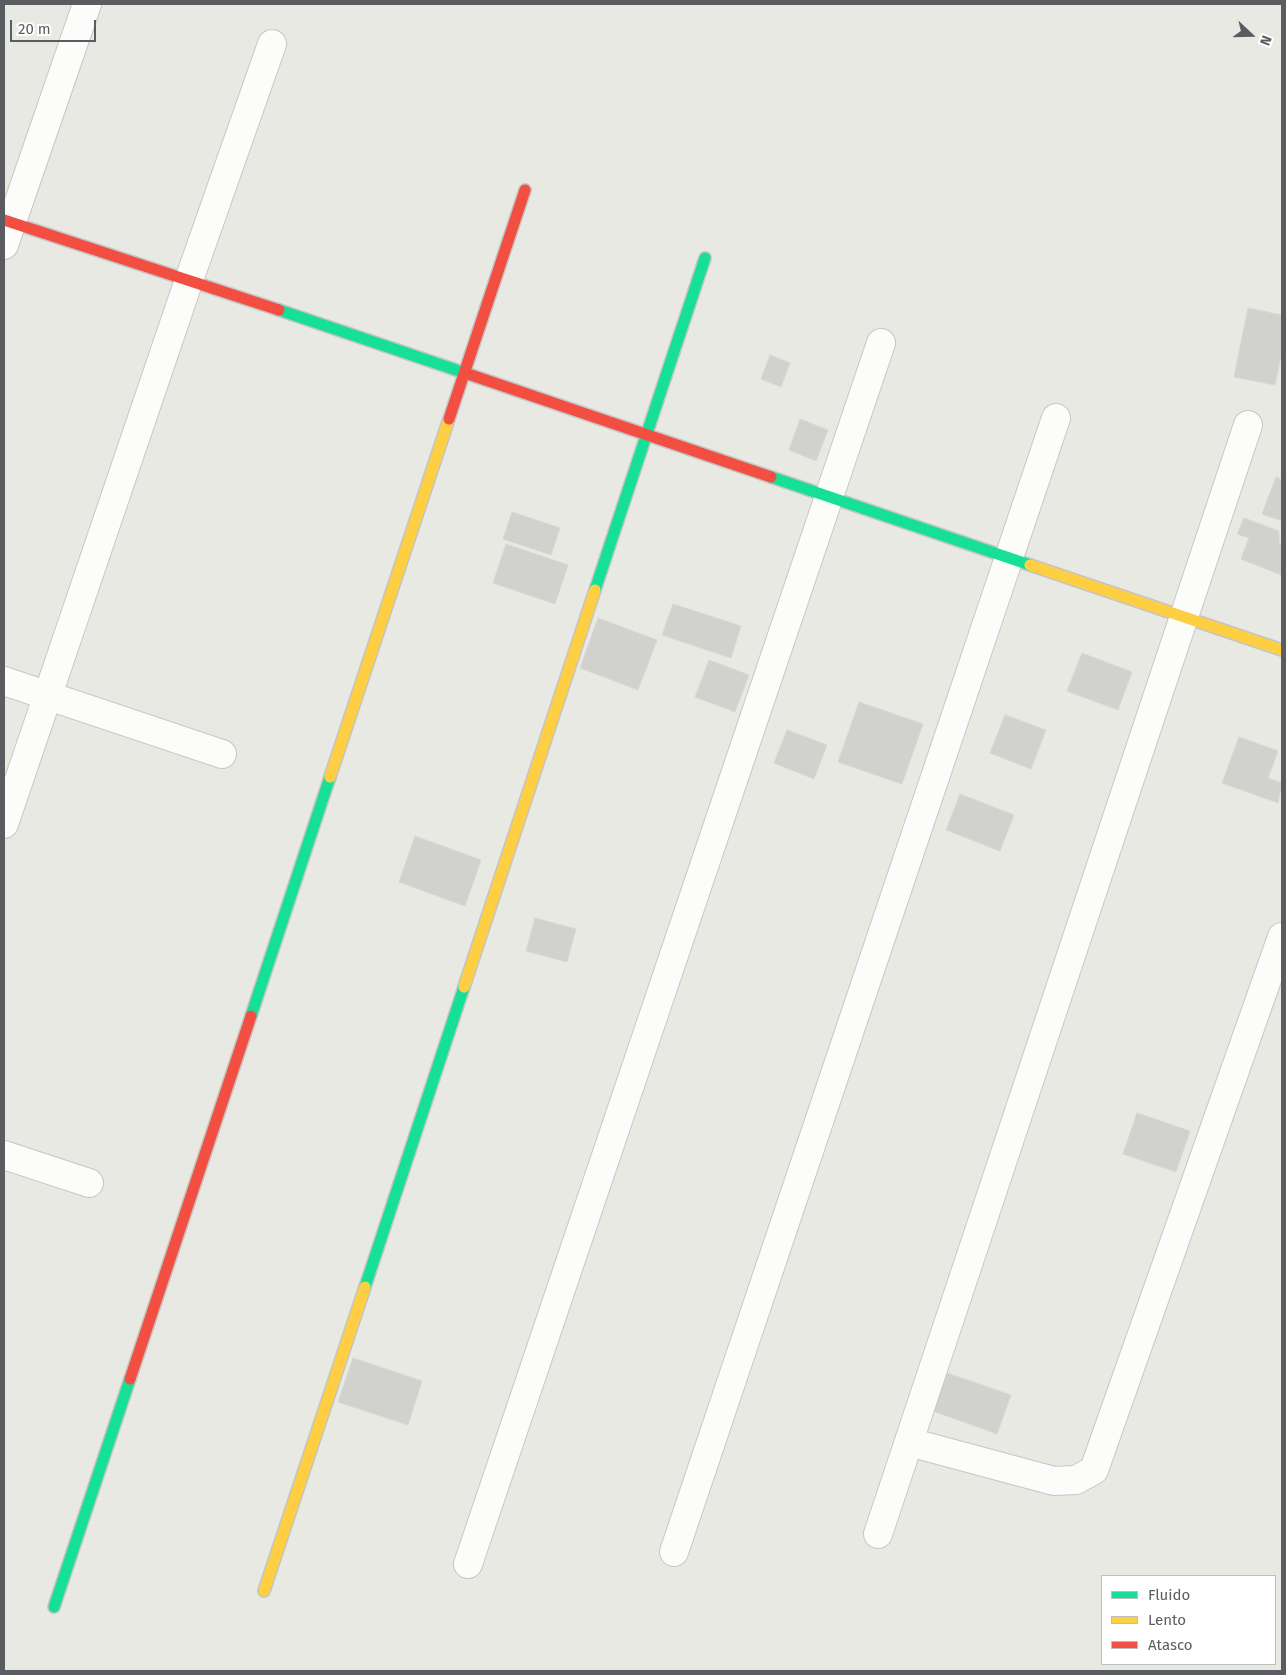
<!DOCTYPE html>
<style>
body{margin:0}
#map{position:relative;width:1286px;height:1675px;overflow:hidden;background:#e9e9e3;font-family:"Fira Sans",sans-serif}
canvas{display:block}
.frame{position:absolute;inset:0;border:5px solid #595c61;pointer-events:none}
.legend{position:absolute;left:1101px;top:1575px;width:175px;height:90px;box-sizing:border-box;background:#fff;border:1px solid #bdbec0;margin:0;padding:6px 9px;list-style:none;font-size:15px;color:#595c61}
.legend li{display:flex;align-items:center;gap:10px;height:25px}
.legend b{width:25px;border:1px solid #bdbec0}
.north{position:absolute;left:1226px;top:10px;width:50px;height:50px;-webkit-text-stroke:4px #fff;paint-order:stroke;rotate:111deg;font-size:14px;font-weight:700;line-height:20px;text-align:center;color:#595c61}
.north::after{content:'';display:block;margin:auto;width:18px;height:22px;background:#595c61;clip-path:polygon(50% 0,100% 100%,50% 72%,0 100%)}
.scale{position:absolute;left:10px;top:20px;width:86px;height:22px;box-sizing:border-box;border:2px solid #595c61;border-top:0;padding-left:6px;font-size:15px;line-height:18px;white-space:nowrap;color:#595c61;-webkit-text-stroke:4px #fff;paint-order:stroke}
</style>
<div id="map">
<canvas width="1286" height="1675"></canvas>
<div class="frame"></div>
<ul class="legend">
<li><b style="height:6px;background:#16e098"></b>Fluido</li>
<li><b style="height:6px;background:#ffcf43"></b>Lento</li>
<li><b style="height:6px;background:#f24e42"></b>Atasco</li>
</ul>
<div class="north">N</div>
<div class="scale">20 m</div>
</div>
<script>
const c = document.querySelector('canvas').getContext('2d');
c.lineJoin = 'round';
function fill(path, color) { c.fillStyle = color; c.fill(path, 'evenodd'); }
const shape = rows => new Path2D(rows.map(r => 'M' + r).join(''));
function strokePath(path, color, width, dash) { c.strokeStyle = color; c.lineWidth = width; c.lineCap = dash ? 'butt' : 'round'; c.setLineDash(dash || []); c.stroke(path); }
const building = shape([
 [1248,308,1282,315,1282,351,1275,385,1234,377,1248,308],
 [770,355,790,363,781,387,761,379,770,355],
 [800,419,828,430,816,461,789,450,800,419],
 [1276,477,1282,480,1282,521,1262,514,1276,477],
 [512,512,560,528,551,555,503,539,512,512],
 [1244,518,1279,531,1279,543,1282,544,1281,575,1241,559,1249,538,1237,534,1244,518],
 [506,544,568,565,555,604,493,583,506,544],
 [673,604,741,626,731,658,662,635,673,604],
 [598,618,657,640,638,690,580,668,598,618],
 [1082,653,1132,672,1118,710,1067,691,1082,653],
 [709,660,749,675,735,712,695,697,709,660],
 [859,702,923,724,902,784,838,762,859,702],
 [1005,715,1046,730,1031,769,990,753,1005,715],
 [787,730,827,745,814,779,774,763,787,730],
 [1239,737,1278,751,1268,778,1282,783,1278,803,1222,783,1239,737],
 [960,794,1014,815,1000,851,946,830,960,794],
 [415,836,481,860,465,906,399,882,415,836],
 [535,918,576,929,567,962,526,951,535,918],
 [1137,1113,1190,1131,1176,1172,1123,1154,1137,1113],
 [353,1358,422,1381,408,1425,338,1402,353,1358],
 [947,1373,1011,1395,997,1434,933,1411,947,1373]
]);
fill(building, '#d1d1cd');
strokePath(building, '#d8d8d2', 1);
const street = shape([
 [4,245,87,4],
 [4,681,222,754],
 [4,824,189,280,272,44],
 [4,1155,89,1183],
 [909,1442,1054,1481,1076,1480,1094,1470,1282,937],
 [878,1534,1248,425],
 [674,1552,1056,418],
 [468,1564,881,343]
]);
const fast = shape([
 [279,310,471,375],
 [771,477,1030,565],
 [595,590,705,258],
 [251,1016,330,777],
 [365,1287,464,987],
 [54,1607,130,1379]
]);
const slow = shape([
 [1030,565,1282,650],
 [330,777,449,419],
 [464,987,595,590],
 [264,1591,365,1287]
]);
const jam = shape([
 [4,220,279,310],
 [471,375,771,477],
 [449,419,525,190],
 [130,1379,251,1016]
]);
strokePath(street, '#c6c7c5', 30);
strokePath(fast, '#c4c5c4', 14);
strokePath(slow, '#c4c5c4', 14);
strokePath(jam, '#c4c5c4', 14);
strokePath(street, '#fcfcfb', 28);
strokePath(fast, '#16e098', 11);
strokePath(slow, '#ffcf43', 11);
strokePath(jam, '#f24e42', 11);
</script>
